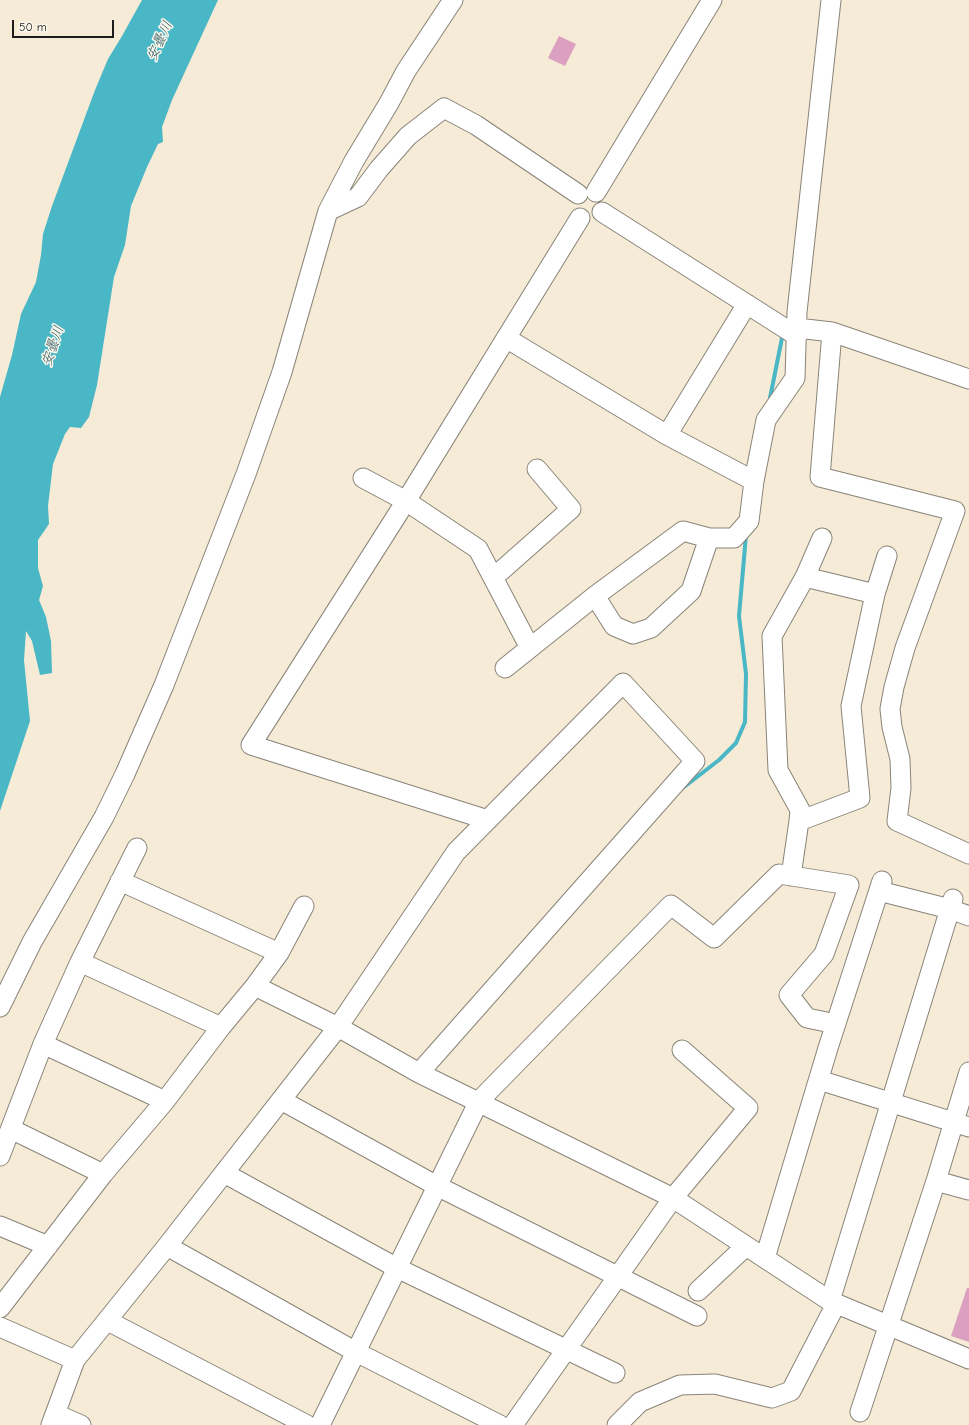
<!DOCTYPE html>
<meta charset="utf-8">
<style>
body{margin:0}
#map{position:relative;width:969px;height:1425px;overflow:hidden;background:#f6ebd6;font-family:"Comic Neue",sans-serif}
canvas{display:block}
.scale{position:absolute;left:12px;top:20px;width:102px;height:18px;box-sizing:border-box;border:2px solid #1c1c1c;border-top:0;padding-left:5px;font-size:12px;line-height:14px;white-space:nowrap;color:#1c1c1c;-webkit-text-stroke:3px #fbf7ec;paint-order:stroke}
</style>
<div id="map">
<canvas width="969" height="1425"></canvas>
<div class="scale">50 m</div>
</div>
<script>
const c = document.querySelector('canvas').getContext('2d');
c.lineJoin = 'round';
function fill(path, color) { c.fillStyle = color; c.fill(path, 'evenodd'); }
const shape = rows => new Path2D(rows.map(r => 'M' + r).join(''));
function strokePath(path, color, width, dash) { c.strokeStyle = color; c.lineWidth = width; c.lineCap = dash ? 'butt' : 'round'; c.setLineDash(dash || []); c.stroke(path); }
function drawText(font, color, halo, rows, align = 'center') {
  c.font = font + ' "Comic Neue","Klee One",sans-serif'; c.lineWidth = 3; c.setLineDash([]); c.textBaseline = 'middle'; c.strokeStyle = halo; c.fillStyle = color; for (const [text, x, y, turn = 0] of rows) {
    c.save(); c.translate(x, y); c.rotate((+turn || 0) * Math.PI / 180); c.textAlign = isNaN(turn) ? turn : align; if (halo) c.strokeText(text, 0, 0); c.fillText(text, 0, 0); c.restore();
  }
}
fill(shape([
 [142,0,218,0,172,100,162,127,163,142,158,144,147,167,131,206,125,245,114,277,97,385,89,417,81,428,70,427,65,434,53,464,48,506,49,524,38,540,38,568,43,586,39,600,46,617,51,641,52,673,40,675,32,641,26,631,24,660,30,721,0,811,0,397,12,355,21,314,36,282,41,255,43,234,52,206,95,90,108,59,122,36]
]), '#4ab7c6');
strokePath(shape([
 [769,403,783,333],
 [684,787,719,760,736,743,745,722,746,674,739,616,746,535]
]), '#4ab7c6', 4);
fill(shape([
 [559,36,576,44,565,66,548,58],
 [967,1288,969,1288,969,1342,951,1336]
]), '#db9fbf');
const minor = shape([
 [596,192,712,0],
 [328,211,358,197,379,169,408,136,444,108,476,125,578,194],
 [602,212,797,336],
 [797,328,832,332,969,379],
 [832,332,820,477,955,511,905,648,894,687,890,709,892,727,900,759,901,788,897,821,969,854],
 [506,338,667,435,754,481],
 [667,435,747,304],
 [363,478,406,501,478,549,530,648],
 [805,577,822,538],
 [493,578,571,509,537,469],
 [875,594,887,556],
 [595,596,614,626,633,634,651,628,691,591,709,538],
 [505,668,595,596,683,531,709,538,734,538,749,521,754,481,766,420,795,378,797,312,831,0],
 [488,820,251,745,406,501,580,218],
 [791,876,799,821,800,810,778,770,772,636,805,577,875,594,851,706,860,798,799,821],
 [120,881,279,953],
 [879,891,950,909,969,916],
 [80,962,221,1027],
 [255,986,338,1027,419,1073,673,1198,830,1301,969,1359],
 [0,1007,32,942,104,817,125,774,164,685,246,474,282,372,328,211,354,161,389,103,406,71,453,0],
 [43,1044,165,1101],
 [819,1080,969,1127],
 [281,1100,437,1186,697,1316],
 [11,1129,103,1174],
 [0,1156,43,1044,80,962,137,848],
 [224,1173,397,1268,615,1373],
 [936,1181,969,1190],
 [0,1226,48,1246],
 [167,1246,356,1352,500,1425],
 [765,1258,828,1048,882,881],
 [698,1291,746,1246],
 [830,1301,953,899],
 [0,1308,103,1174,165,1101,221,1027,255,986,279,953,304,906],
 [108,1321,307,1425],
 [0,1327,75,1360],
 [860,1412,936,1181,969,1072],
 [56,1414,81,1425],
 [51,1425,75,1360,167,1246,338,1027,456,852,623,683,695,761,419,1073],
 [320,1425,479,1101,671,905,714,938,779,874,849,885,824,954,789,995,807,1018,836,1024],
 [513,1425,673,1198,748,1108,682,1050],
 [617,1425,640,1402,680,1385,715,1384,772,1398,791,1391,836,1304]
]);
strokePath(minor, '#898479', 21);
strokePath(minor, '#fff', 19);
drawText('italic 14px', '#2e5a60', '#fbf7ec', [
 ["安曇川",160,41,-65],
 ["安曇川",53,346,-71]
]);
</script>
